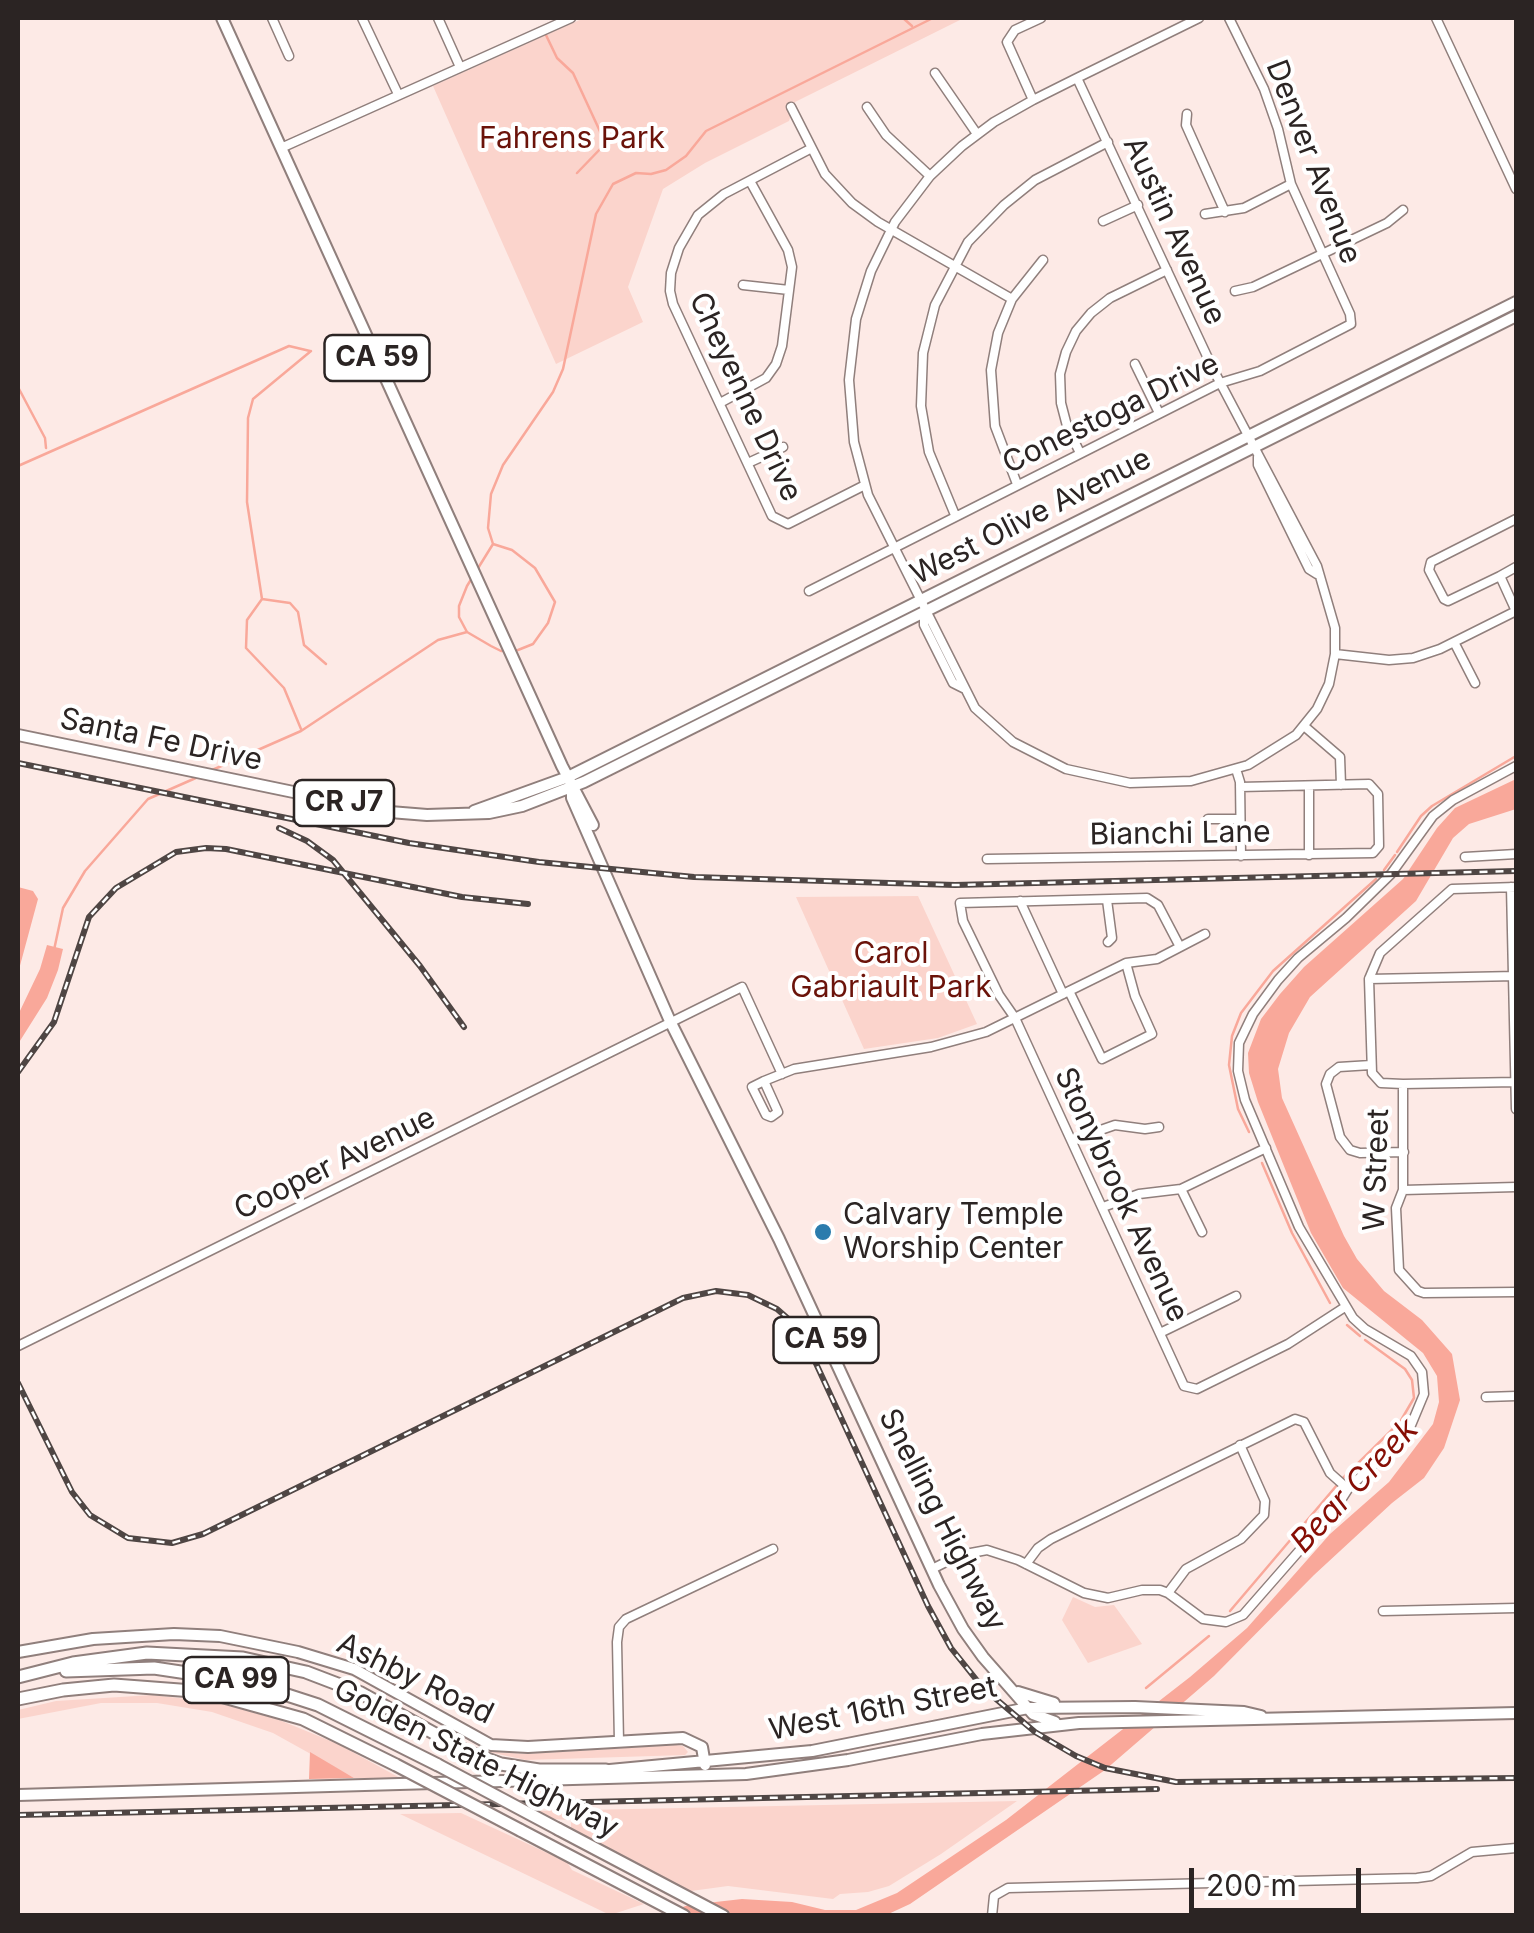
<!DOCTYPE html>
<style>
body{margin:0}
#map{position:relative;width:1534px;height:1933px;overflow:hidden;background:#fdeae6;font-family:Inter,sans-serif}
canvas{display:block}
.frame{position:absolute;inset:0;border:20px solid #2b2423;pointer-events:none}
.scale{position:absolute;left:1189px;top:1868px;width:172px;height:45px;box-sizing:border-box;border:5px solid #2b2423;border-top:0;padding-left:12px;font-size:30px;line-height:35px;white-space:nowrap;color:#2b2423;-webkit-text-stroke:8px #fff;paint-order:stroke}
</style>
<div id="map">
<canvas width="1534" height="1933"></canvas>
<div class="frame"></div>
<div class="scale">200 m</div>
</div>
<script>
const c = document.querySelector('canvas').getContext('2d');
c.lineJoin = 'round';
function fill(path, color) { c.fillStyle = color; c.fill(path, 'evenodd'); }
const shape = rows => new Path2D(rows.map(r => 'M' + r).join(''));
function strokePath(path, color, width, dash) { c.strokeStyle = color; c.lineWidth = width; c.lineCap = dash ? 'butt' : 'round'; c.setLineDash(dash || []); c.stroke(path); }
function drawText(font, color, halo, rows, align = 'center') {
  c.font = font + ' Inter,sans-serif'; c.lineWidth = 8; c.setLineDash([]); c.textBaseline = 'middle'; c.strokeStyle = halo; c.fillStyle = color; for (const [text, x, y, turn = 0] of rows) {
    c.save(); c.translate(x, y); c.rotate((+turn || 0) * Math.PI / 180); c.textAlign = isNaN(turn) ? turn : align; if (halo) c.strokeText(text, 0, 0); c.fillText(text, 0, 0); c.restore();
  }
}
fill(shape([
 [584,18,964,18,795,102,789,121,705,163,663,189,628,287,643,322,556,364,433,86],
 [918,896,977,1024,938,1038,864,1049,796,897],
 [1073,1597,1095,1607,1114,1605,1142,1644,1088,1663,1062,1620],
 [152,1695,214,1702,277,1719,338,1744,400,1778,354,1778,273,1733,212,1712,157,1703,101,1703,18,1719,18,1710,56,1701],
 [676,1745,683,1746,688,1752,685,1755,526,1760,484,1751,525,1754],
 [1017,1801,941,1854,889,1886,868,1892,840,1894,833,1899,728,1886,691,1891,571,1829,571,1820,550,1819,536,1811],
 [461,1813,567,1862,572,1870,644,1904,610,1915,400,1814]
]), '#fbd4cc');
fill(shape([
 [1516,779,1516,809,1469,824,1453,838,1416,901,1310,997,1289,1033,1278,1069,1282,1098,1344,1236,1357,1259,1384,1291,1422,1320,1452,1354,1460,1400,1444,1448,1424,1478,1392,1503,1314,1575,1214,1676,1105,1770,910,1904,884,1916,654,1916,689,1905,742,1899,792,1902,825,1910,856,1910,897,1893,1006,1820,1190,1677,1247,1628,1330,1534,1389,1482,1433,1424,1439,1402,1437,1376,1423,1353,1343,1288,1311,1233,1258,1102,1249,1073,1248,1053,1261,1019,1280,994,1304,967,1403,879,1437,828,1455,808],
 [18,887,33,891,38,899,18,973],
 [47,945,63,949,58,970,47,998,18,1044,18,1015,40,969],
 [310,1752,354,1778,309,1779]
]), '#f9a89a');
strokePath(shape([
 [903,18,912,26],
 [545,33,557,58,573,73,604,140,604,145,577,173],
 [18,387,45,438,46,448],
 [18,466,289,346,310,351],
 [493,544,488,528,491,494,503,465,553,392,563,369,596,214,613,184,636,173,651,174,666,170,686,156,706,131,933,18],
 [493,544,512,550,535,568,555,602,548,623,533,644,518,650,501,651,491,646,467,632,459,617,459,606,467,586,493,544],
 [262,599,290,603,298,612,304,645,326,664],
 [301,729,284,688,246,648,247,620,262,599,247,502,248,418,253,399,311,351],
 [210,771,301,731,438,640,467,632],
 [1397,852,1421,816,1432,806,1516,756],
 [1384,870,1395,855],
 [54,950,63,908,85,871,148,799,198,777],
 [1249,1132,1238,1109,1229,1065,1232,1036,1241,1013,1273,971,1376,879],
 [1262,1163,1292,1233,1330,1303],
 [1347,1325,1360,1336],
 [1230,1611,1343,1478,1400,1422,1414,1398,1412,1380,1405,1369,1365,1340],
 [1146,1688,1209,1636]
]), '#f9a89a', 2.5);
const minor = shape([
 [272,18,289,56],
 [362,18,398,94],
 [438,18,460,67],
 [1436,18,1516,189],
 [935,73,977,134],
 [1077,78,1213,369,1317,566,1335,628,1335,654,1329,684,1317,709,1296,735,1248,765,1191,781,1130,783,1066,769,1013,742,975,708,868,495,854,442,849,380,856,319,871,271,895,222,930,176,962,146,994,122,1033,100,1077,78,1199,18],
 [1033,100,1007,42,1015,30,1041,18],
 [791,107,825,174,852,203,878,222,1012,299],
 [867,107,886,135,930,176],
 [1187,114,1186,125,1225,212],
 [281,148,571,18],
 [810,149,724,194,698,215,679,248,671,273,670,291,673,304,772,516,788,524,865,485],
 [1205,214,1244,208,1291,184],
 [1103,221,1138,205],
 [743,285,789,290],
 [1235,291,1253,287,1387,223,1403,210],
 [1135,364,1159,413],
 [720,403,766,378,776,364,782,346,792,267,788,250,750,181],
 [1080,453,1067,426,1061,403,1060,374,1066,352,1076,331,1091,313,1110,298,1167,270],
 [1258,457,1258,465,1309,569,1317,574],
 [748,463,783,447],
 [1017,484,995,426,991,370,998,333,1012,299,1043,260],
 [955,515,929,452,921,406,923,353,935,305,968,242,1004,205,1035,180,1108,142],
 [1500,576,1448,601,1444,599,1429,570,1431,562,1516,519],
 [809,591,1220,383,1260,371,1351,324,1350,314,1291,184,1278,129,1264,89,1229,18],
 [1516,611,1500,576,1516,567],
 [924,612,924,625,953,683,963,688],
 [1454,642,1475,683],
 [1335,654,1389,660,1413,658,1440,649,1516,611],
 [1304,726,1340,757,1341,785],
 [1236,769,1240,782,1241,856],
 [1208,819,1240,819],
 [1309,855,1309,786],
 [1465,857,1516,854],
 [987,859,1373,853,1379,846,1378,794,1369,784,1240,787],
 [1511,887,1516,1109],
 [1516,887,1452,889,1380,953,1369,979,1372,1073,1381,1083,1403,1084,1403,1190,1396,1208,1399,1270,1418,1291,1424,1293,1516,1292],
 [1107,900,1112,938,1108,942],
 [1020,901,1063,994],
 [1180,947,1158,905,1147,898,960,903,963,921,999,995,1015,1018,1184,1386,1197,1389,1288,1344,1345,1307],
 [1369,979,1516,976],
 [1069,991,1102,1059,1152,1034,1135,996,1126,963],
 [1371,1065,1339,1067,1330,1074,1326,1084,1340,1137,1350,1150,1360,1153,1404,1152],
 [764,1081,778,1112,771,1117,766,1115,752,1087,764,1081,794,1069,931,1047,986,1032,1126,963,1157,959,1205,934],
 [1403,1084,1516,1082],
 [1072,1140,1115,1125,1145,1129,1159,1127],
 [1181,1189,1202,1232],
 [1403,1190,1516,1187],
 [1103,1207,1139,1194,1181,1189,1266,1148],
 [1160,1333,1236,1296],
 [18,1346,742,987,782,1074],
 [1486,1397,1516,1396],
 [1026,1564,1038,1548,1051,1539,1295,1419,1304,1422,1330,1473,1348,1489],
 [932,1569,960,1555,987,1550,1018,1560,1084,1593,1108,1598,1142,1590,1160,1590,1168,1593,1203,1619,1226,1622,1243,1615,1334,1511,1348,1489,1409,1430,1424,1394,1422,1372,1411,1356,1365,1329,1353,1318,1299,1227,1245,1100,1238,1071,1239,1043,1253,1014,1278,980,1298,958,1346,918,1391,874,1433,816,1453,800,1516,766],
 [1168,1593,1186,1569,1241,1539,1264,1515,1265,1501,1240,1445],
 [1383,1611,1516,1608],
 [619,1742,617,1642,619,1627,626,1619,773,1549],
 [992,1916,994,1896,1008,1888,1417,1878,1431,1876,1472,1852,1516,1848]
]);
const major = shape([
 [222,18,562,766,593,825],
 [18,735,390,812,427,815,489,813,522,806,584,782,1516,316],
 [572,787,572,798,670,1021,779,1239,939,1585,963,1629,983,1657,1033,1714,1055,1722],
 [474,811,568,777,1516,302],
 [18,1652,93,1639,174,1634,220,1636,298,1652,354,1669,491,1745,528,1747,683,1738,702,1747,705,1765],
 [1018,1692,1054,1703],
 [599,1771,812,1751,1028,1708,1135,1707,1244,1712,1261,1716],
 [18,1795,746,1774,848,1760,982,1734,1079,1723,1516,1713]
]);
const highway = shape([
 [66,1671,154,1668,247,1682,318,1705,438,1765],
 [18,1677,73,1663,147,1653,243,1658,306,1672,361,1693,468,1752,501,1764,539,1770,606,1770],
 [18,1699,63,1690,114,1685,206,1692,303,1719,396,1765],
 [558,1829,723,1916],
 [520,1830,684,1916]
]);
strokePath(minor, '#907f7c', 11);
strokePath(major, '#907f7c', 14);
strokePath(highway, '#907f7c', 15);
strokePath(minor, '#fff', 8);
strokePath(major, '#fff', 10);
strokePath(highway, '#fff', 11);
const rail = shape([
 [18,763,409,843,539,862,694,877,955,885,1516,871],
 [279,828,307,841,333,860,420,966,464,1027],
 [18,1072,54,1022,89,917,116,888,176,852,206,848,226,849,462,897,528,904],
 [18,1383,72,1492,90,1515,128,1538,172,1543,203,1534,683,1298,716,1291,748,1295,777,1309,793,1323,807,1344,928,1606,951,1648,983,1688,1035,1732,1076,1756,1105,1768,1176,1782,1516,1778],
 [18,1815,1157,1789]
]);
strokePath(rail, '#4f4644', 6);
strokePath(rail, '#fff', 2.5, [8]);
const highwayBridge = shape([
 [396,1765,520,1830],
 [438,1765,558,1829]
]);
strokePath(highwayBridge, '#907f7c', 15, []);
strokePath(highwayBridge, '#fff', 11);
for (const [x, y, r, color] of [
 [823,1232,10,"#2b7cad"]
]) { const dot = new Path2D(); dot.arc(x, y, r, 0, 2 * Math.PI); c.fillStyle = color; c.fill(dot); strokePath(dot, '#fff', 4); }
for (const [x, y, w] of [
 [377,358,105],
 [344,803,100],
 [826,1340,105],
 [236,1680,105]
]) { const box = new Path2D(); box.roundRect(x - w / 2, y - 23, w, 46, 8); c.fillStyle = '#fff'; c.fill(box); strokePath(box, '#2b2423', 2.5); }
drawText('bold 28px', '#2b2423', null, [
 ["CA 59",377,358],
 ["CR J7",344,803],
 ["CA 59",826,1340],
 ["CA 99",236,1680]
]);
drawText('30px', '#6b130a', '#fff', [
 ["Fahrens Park",572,139],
 ["Carol",891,954],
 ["Gabriault Park",891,988]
]);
drawText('30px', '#2b2423', '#fff', [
 ["Denver Avenue",1313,162,69],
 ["Austin Avenue",1174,231,65],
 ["Cheyenne Drive",745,397,65],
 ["Conestoga Drive",1111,414,-26],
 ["West Olive Avenue",1031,517,-27],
 ["Santa Fe Drive",161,740,12],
 ["Bianchi Lane",1180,834,-1],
 ["Cooper Avenue",335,1164,-26],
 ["W Street",1377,1170,-88],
 ["Stonybrook Avenue",1121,1195,65],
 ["Snelling Highway",942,1520,63],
 ["Ashby Road",415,1679,26],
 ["West 16th Street",883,1709,-11],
 ["Golden State Highway",476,1759,27]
]);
drawText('30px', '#2b2423', '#fff', [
 ["Calvary Temple",843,1215],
 ["Worship Center",843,1249]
], 'left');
drawText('italic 32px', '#860e05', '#fff', [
 ["Bear Creek",1355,1486,-47]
]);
</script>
